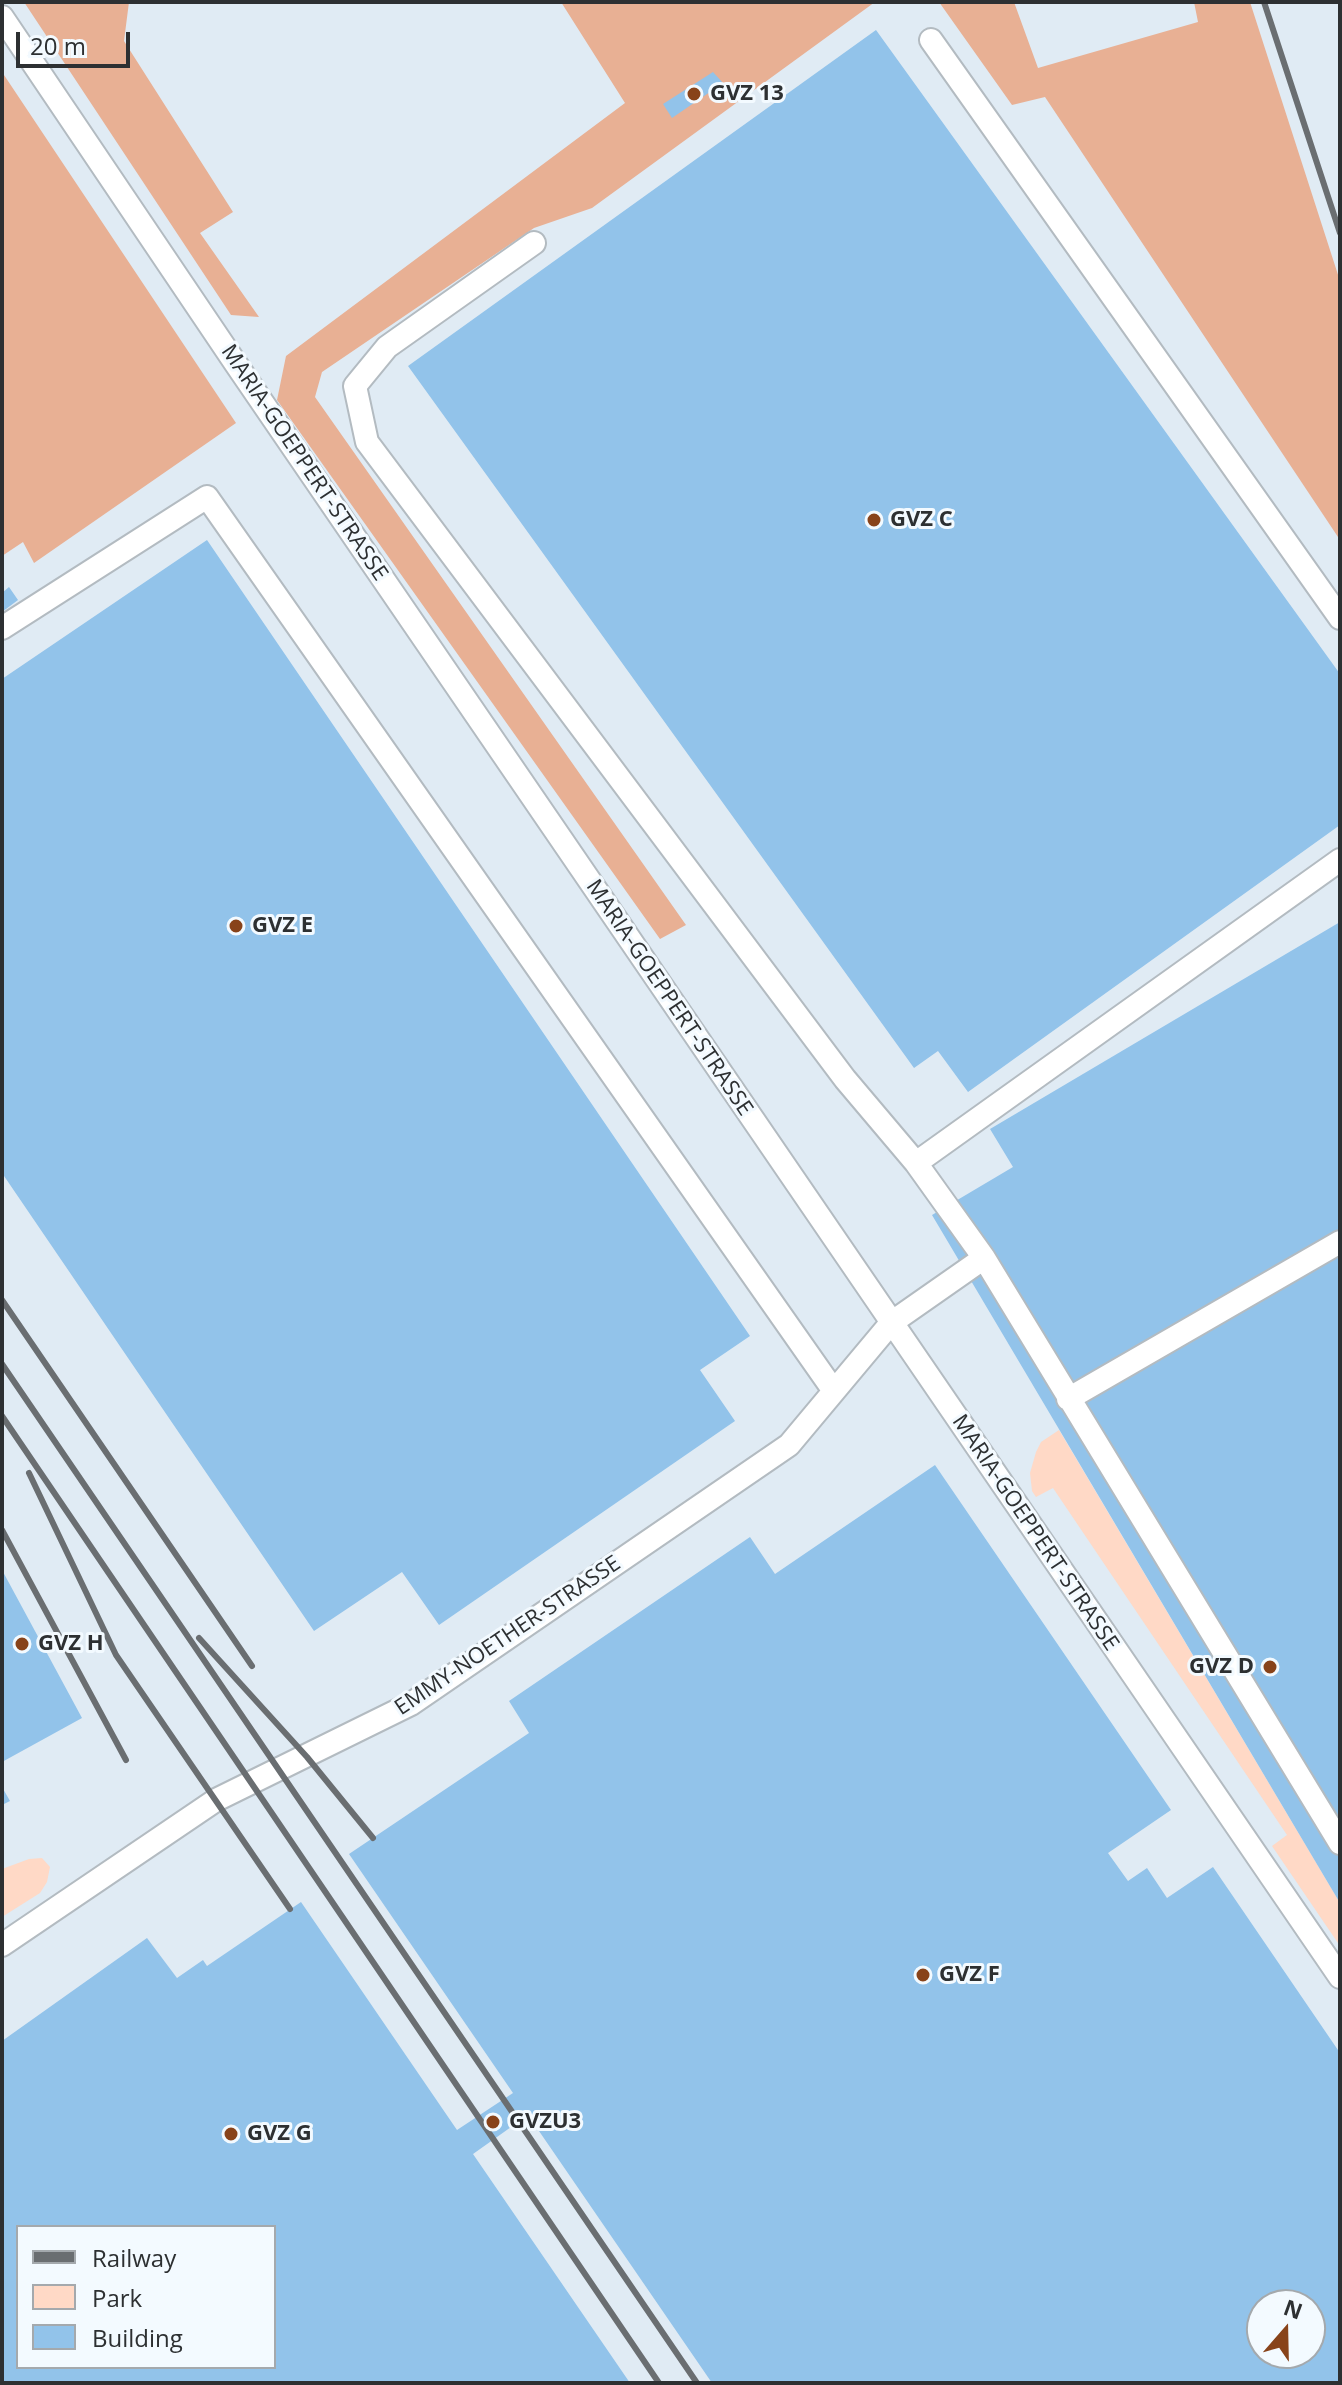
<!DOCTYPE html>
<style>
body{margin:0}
#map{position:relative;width:1342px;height:2385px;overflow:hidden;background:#f3faff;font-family:"Open Sans",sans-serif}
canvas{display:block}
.frame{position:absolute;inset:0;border:4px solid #2d3032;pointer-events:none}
.legend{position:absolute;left:16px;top:2225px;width:260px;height:144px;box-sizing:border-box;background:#f3faff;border:2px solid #a4a9ad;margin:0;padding:10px 14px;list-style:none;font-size:24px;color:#2d3032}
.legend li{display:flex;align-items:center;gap:16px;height:40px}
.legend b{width:40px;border:2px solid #a4a9ad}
.north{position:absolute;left:1246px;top:2289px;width:80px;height:80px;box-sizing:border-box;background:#f3faff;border:2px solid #a4a9ad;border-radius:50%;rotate:20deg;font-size:22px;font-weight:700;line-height:32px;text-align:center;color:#2d3032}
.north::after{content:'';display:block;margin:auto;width:28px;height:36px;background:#88431a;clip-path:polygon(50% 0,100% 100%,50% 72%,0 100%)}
.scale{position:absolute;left:16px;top:32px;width:114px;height:36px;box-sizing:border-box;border:4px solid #2d3032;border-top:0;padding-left:10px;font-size:24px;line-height:28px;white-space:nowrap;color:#2d3032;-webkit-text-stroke:6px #f3faff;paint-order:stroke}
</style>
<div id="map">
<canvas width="1342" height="2385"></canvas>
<div class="frame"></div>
<ul class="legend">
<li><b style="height:10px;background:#6a6e71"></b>Railway</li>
<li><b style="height:22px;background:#ffd9c6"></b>Park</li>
<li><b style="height:22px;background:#92c3ea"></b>Building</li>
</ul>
<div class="north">N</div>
<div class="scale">20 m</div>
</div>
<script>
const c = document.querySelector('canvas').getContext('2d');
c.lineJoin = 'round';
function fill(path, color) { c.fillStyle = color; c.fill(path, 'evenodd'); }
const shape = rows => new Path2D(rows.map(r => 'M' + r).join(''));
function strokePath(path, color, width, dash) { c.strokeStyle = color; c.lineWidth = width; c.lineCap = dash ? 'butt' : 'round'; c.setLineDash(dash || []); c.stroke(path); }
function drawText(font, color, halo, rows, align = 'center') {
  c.font = font + ' "Open Sans",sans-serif'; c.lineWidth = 6; c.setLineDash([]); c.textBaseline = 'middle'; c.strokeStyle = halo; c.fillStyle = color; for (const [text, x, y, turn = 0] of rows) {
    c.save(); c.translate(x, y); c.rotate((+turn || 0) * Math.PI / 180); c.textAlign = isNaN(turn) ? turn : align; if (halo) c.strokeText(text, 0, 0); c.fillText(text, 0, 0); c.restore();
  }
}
fill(shape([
 [2,2,1340,2,1340,2383,2,2383],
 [18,2227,274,2227,274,2367,18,2367],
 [1262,2305,1310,2305,1310,2353,1262,2353]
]), '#e0ebf4');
fill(shape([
 [1059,1430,1340,1903,1340,1946,1272,1846,1287,1835,1053,1488,1036,1497,1032,1491,1030,1473,1036,1452,1041,1442],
 [42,1858,50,1867,47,1882,40,1893,2,1917,2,1869,29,1859]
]), '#ffd9c6');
fill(shape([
 [24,2,129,2,124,41,233,212,200,233,259,317,231,315],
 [561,2,875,2,592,208,534,228,322,372,315,397,686,925,660,939,277,400,286,356,625,103],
 [939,2,1014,2,1038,68,1198,22,1194,2,1250,2,1340,281,1340,540,1045,97,1012,105],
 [2,72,236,423,34,563,23,542,2,556]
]), '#e8b094');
fill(shape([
 [876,30,1340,674,1340,825,968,1092,938,1051,914,1068,408,366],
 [713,72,723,83,672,118,663,104],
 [207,540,750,1336,700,1370,735,1421,439,1625,402,1572,314,1631,2,1173,2,679],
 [9,587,18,600,2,612,2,593],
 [1340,922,1340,1903,932,1215,1013,1167,990,1129],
 [935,1465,1171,1810,1108,1853,1128,1881,1147,1868,1167,1898,1213,1867,1340,2053,1340,2383,712,2383,528,2115,473,2154,630,2383,2,2383,2,2041,147,1938,177,1978,203,1960,207,1966,301,1902,457,2130,513,2093,349,1854,529,1733,509,1701,750,1537,775,1574],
 [18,2227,274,2227,274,2367,18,2367],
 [1262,2305,1310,2305,1310,2353,1262,2353],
 [2,1570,82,1718,2,1762],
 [2,1787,10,1801,2,1805]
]), '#92c3ea');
const lane = shape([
 [2,17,236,364,1340,1977],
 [931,40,1340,618],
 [534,243,387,347,355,386,367,442,845,1079,916,1163,984,1258,1340,1843],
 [2,628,207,497,834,1391],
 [916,1163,1340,860],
 [1068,1399,1340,1242],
 [2,1945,216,1800,411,1704,789,1445,891,1323,984,1258]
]);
strokePath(lane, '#b3bbc1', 26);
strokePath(lane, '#fff', 22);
strokePath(shape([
 [1264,2,1340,233],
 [2,1300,252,1666],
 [2,1364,697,2383],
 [2,1416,659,2383],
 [29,1473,116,1655,290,1909],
 [2,1530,126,1760],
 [199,1638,307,1757,373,1838]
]), '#6a6e71', 6);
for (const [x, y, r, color] of [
 [694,94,8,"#88431a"],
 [874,520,8,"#88431a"],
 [236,926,8,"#88431a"],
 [22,1644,8,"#88431a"],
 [1270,1667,8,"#88431a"],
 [923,1975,8,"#88431a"],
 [493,2122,8,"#88431a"],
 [231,2134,8,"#88431a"]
]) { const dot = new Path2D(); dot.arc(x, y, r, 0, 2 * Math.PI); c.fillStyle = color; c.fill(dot); strokePath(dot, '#f3faff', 3); }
drawText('bold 22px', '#2d3032', '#f3faff', [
 ["GVZ 13",710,94],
 ["GVZ C",890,520],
 ["GVZ E",252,926],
 ["GVZ H",38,1644],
 ["GVZ D",1254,1667,"right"],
 ["GVZ F",939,1975],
 ["GVZU3",509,2122],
 ["GVZ G",247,2134]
], 'left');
drawText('22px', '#2d3032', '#f3faff', [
 ["MARIA-GOEPPERT-STRASSE",304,463,56],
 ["MARIA-GOEPPERT-STRASSE",669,998,56],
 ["MARIA-GOEPPERT-STRASSE",1035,1533,56],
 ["EMMY-NOETHER-STRASSE",508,1636,-34]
]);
</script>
